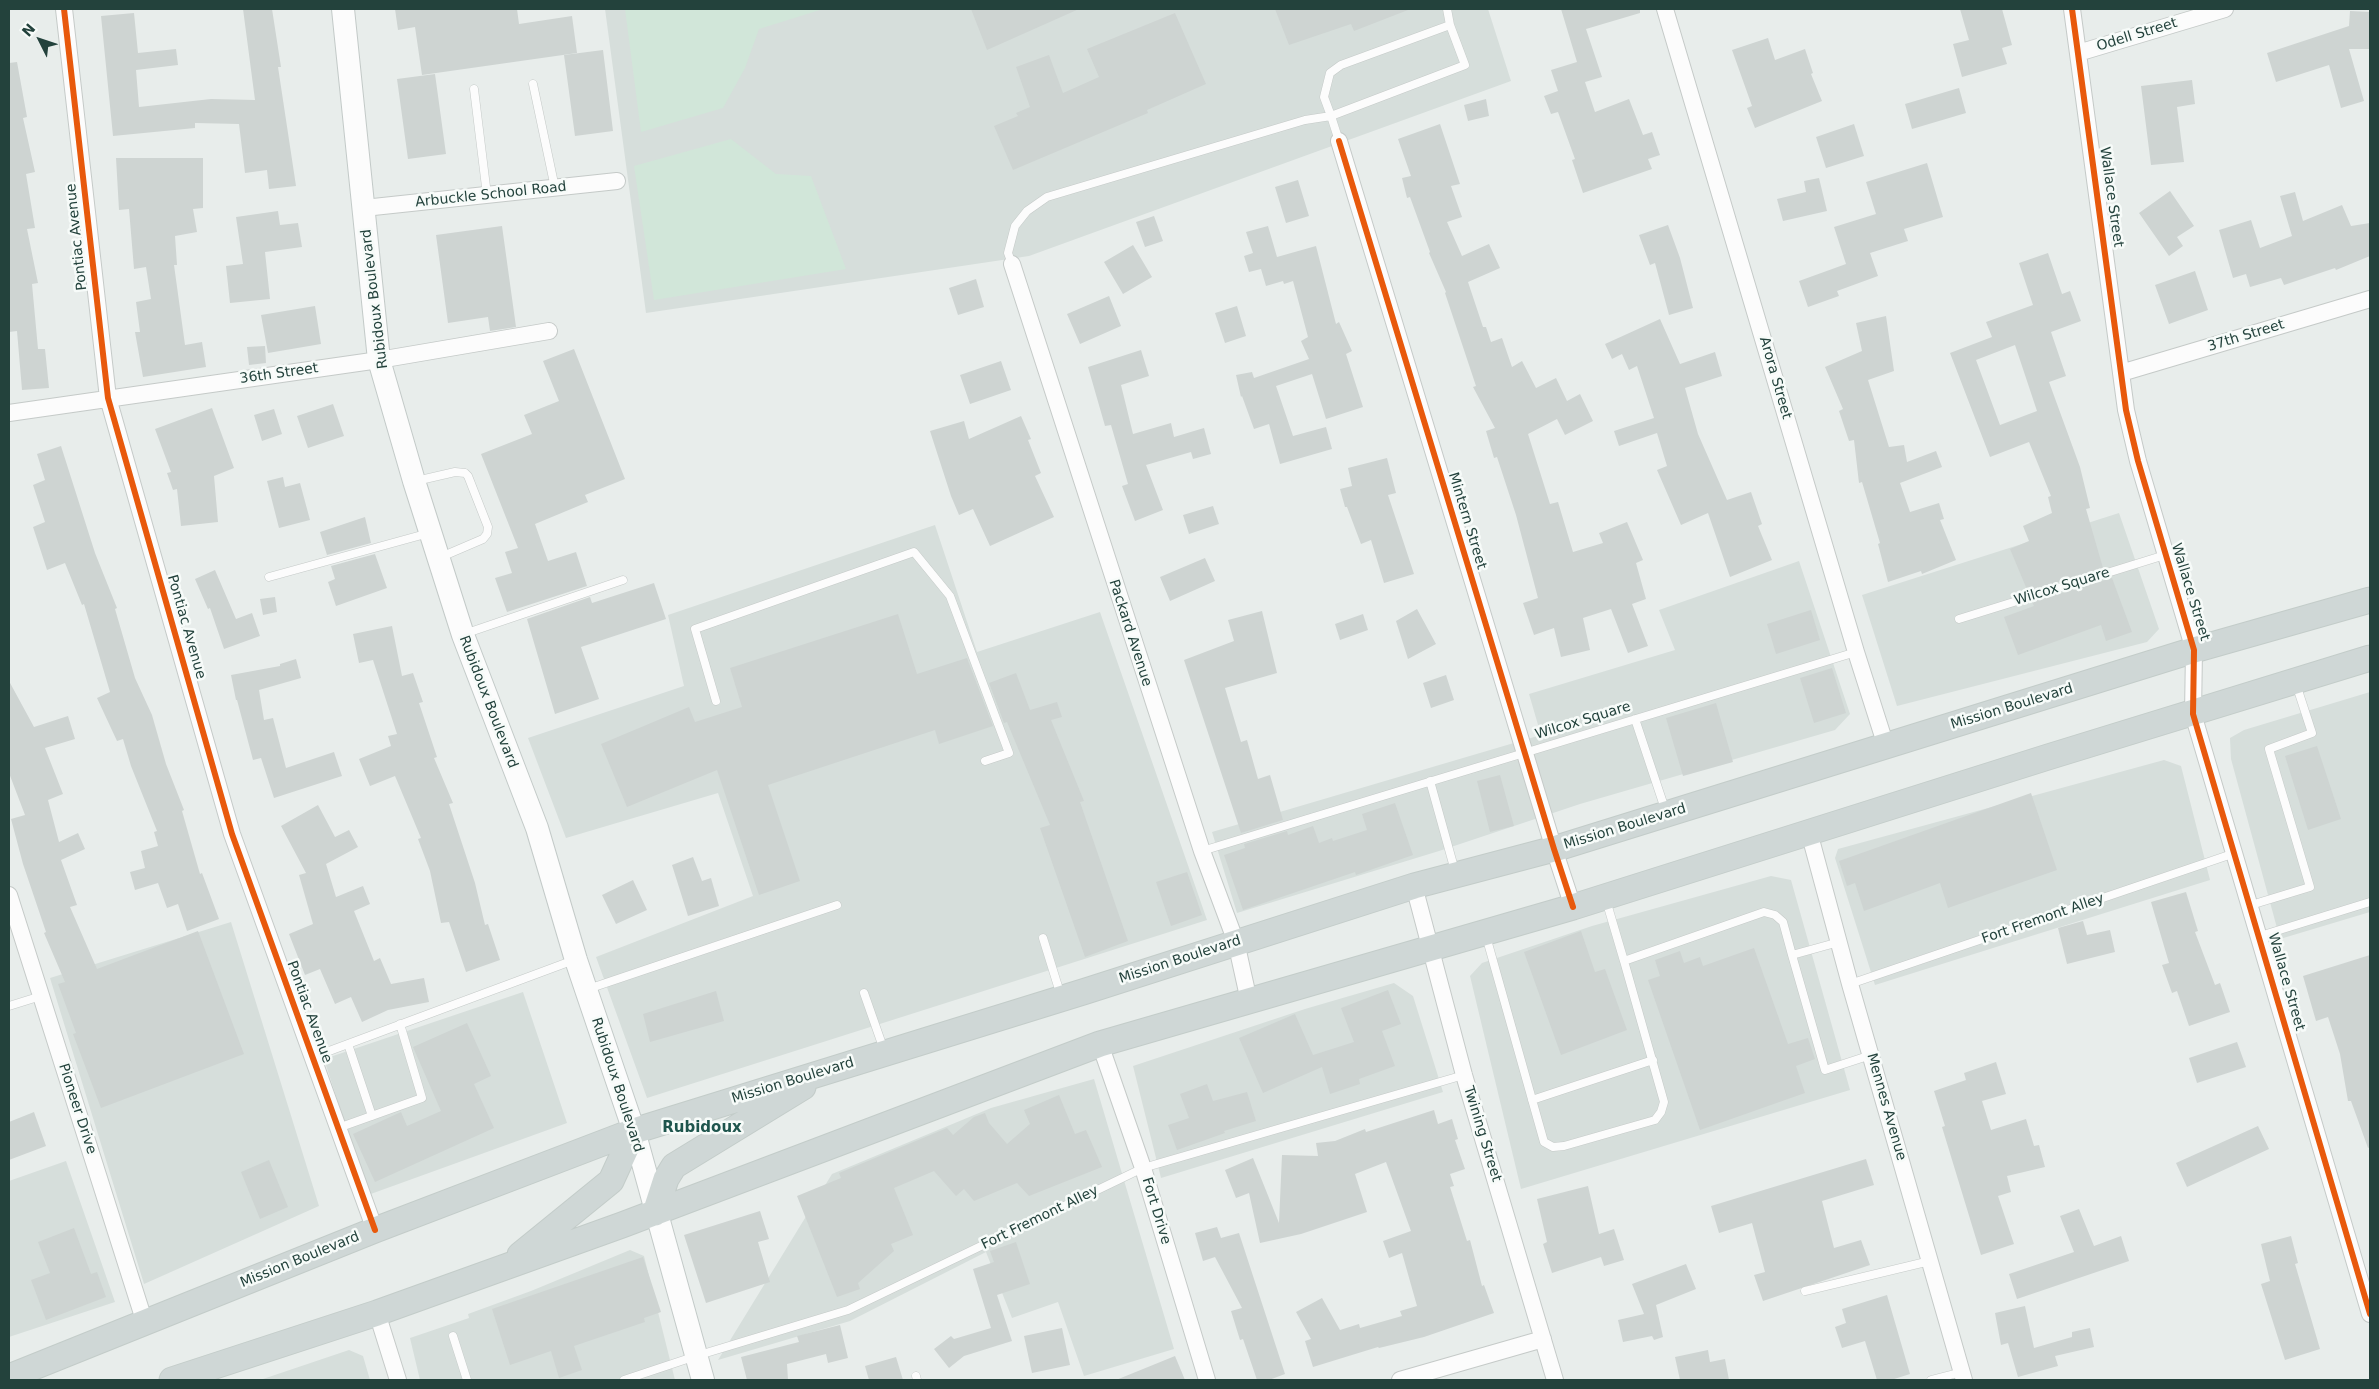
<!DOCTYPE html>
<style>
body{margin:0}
#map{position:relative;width:2379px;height:1389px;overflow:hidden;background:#e8edeb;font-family:"DejaVu Sans",sans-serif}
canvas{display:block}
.frame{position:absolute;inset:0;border:10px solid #23423c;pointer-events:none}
.north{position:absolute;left:15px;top:15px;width:50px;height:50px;-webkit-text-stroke:4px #f7fbf9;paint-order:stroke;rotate:311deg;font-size:14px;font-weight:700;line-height:20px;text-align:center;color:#23423c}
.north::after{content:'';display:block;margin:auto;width:18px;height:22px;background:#23423c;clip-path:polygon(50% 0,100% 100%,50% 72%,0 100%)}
</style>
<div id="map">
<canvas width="2379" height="1389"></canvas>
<div class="frame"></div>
<div class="north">N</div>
</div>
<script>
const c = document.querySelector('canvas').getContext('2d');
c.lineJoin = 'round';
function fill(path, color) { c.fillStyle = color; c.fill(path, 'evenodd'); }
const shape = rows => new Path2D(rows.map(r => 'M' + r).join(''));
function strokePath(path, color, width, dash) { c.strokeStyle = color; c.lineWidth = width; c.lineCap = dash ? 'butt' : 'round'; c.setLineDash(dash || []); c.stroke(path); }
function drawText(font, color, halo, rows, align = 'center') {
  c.font = font + ' "DejaVu Sans",sans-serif'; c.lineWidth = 5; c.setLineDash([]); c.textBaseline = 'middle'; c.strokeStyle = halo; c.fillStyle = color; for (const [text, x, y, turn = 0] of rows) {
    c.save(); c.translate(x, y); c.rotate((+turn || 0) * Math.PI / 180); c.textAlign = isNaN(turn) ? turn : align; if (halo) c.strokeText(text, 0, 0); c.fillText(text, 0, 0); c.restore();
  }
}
fill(shape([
 [605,9,1488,9,1511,81,1029,256,646,313],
 [2119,513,2159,629,2147,642,1897,706,1862,595],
 [935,525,977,652,1100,612,1207,920,647,1098,596,957,753,896,718,793,566,838,528,738,684,686,668,615],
 [1799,561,1850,714,1835,730,1580,804,1439,851,1237,913,1212,832,1541,735,1529,694,1675,650,1659,610],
 [2370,692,2370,912,2280,939,2231,759,2230,738,2244,730],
 [2164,760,2181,766,2210,880,1875,985,1835,858,1838,849],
 [1771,876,1791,880,1850,1090,1521,1189,1470,976,1482,963,1592,926],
 [231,922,319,1206,144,1284,50,978],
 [1394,983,1413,996,1443,1092,1161,1178,1133,1066,1305,1009],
 [523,992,567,1123,368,1195,324,1059],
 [1094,1079,1174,1349,1084,1376,1058,1302,1012,1318,986,1252,850,1321,718,1360,832,1174,991,1108],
 [66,1161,115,1302,9,1337,9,1181],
 [630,1250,644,1256,675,1380,420,1380,410,1338,469,1318,468,1314,531,1291],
 [349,1350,363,1356,370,1380,260,1380]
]), '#d6dedb');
fill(shape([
 [625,9,823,9,759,29,745,68,723,108,641,132],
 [731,139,776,174,811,176,846,269,654,300,634,166]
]), '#d1e6d9');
fill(shape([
 [243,9,272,9,281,67,278,67,296,186,269,189,267,170,245,173,239,124,195,123,195,128,113,136,101,16,134,13,138,53,176,49,178,65,136,70,139,107,211,99,255,100],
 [395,9,517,9,519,24,572,16,577,53,422,75,415,27,398,30],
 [971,9,1079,9,987,50],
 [1275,9,1407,9,1408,10,1354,31,1351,24,1289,45],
 [1561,9,1640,9,1640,13,1586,29,1602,77,1585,82,1595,112,1629,99,1643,135,1652,132,1660,155,1648,159,1652,169,1583,193,1572,160,1575,159,1558,112,1551,114,1544,96,1558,91,1551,70,1577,62],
 [1960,9,2002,9,2012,45,2002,48,2007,64,1962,77,1953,44,1969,40],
 [2350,11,2370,12,2370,49,2349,49,2364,101,2341,108,2329,65,2276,82,2267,53,2349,26],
 [1175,13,1206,84,1147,110,1148,113,1013,170,994,126,1018,116,1016,113,1030,107,1016,67,1049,55,1063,93,1099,77,1087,49],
 [1768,38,1775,60,1805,49,1813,73,1811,74,1822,101,1755,128,1747,108,1752,106,1732,50],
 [603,50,613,131,575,136,564,55],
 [17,62,27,117,23,118,35,172,26,174,35,228,27,229,38,283,32,284,38,349,45,349,49,388,22,390,17,331,9,332,9,63],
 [435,74,446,154,408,159,397,79],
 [2192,80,2195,104,2177,107,2184,162,2151,165,2141,86],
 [1959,88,1966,113,1912,129,1905,104],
 [1486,99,1489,116,1468,121,1464,105],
 [1440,124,1460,184,1451,186,1462,217,1447,222,1462,256,1489,244,1500,268,1468,282,1483,327,1486,327,1491,342,1502,338,1512,367,1522,361,1536,388,1556,378,1567,401,1580,394,1593,421,1565,435,1557,419,1528,434,1550,504,1558,502,1573,552,1603,543,1599,533,1627,522,1643,560,1636,563,1646,599,1632,604,1648,646,1628,653,1611,609,1583,618,1590,650,1561,657,1554,628,1534,635,1523,603,1538,598,1516,515,1497,457,1494,458,1486,431,1495,428,1473,387,1476,386,1445,293,1446,292,1429,253,1430,252,1410,197,1407,198,1402,178,1411,176,1398,139],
 [1854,124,1864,156,1826,168,1816,137],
 [116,158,203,158,203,208,193,209,197,232,175,236,177,265,174,265,185,345,202,342,206,367,143,377,135,332,140,332,136,302,151,299,146,267,134,269,129,209,119,210],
 [1927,163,1943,217,1904,229,1908,241,1870,253,1878,276,1837,291,1839,296,1808,307,1799,281,1846,264,1834,227,1876,214,1866,182],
 [1819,178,1827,211,1783,221,1777,199,1806,192,1804,181],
 [1298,180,1309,216,1286,223,1275,187],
 [2170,191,2194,226,2177,237,2183,246,2169,256,2139,213],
 [2295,192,2303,221,2342,205,2351,226,2370,223,2370,256,2336,270,2335,268,2284,285,2281,278,2250,287,2246,274,2233,278,2219,230,2251,220,2260,248,2292,236,2280,196],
 [278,211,280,225,298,223,302,247,265,252,270,299,230,303,226,266,243,264,236,217],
 [1154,216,1163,241,1145,247,1136,222],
 [1668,225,1680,258,1693,308,1669,315,1655,263,1650,265,1639,235],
 [502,226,516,327,490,331,488,317,448,323,436,235],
 [1268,226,1277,257,1316,246,1336,324,1339,322,1352,351,1346,354,1363,407,1326,419,1312,374,1276,386,1293,436,1326,427,1332,449,1280,464,1269,424,1254,429,1242,396,1241,397,1236,375,1252,372,1254,378,1309,359,1301,341,1308,337,1293,281,1284,284,1283,281,1266,286,1261,269,1249,272,1244,256,1253,253,1246,232],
 [1133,245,1152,277,1123,294,1104,262],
 [2048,253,2062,294,2070,291,2081,321,2051,332,2066,376,2049,382,2080,467,2090,508,2086,509,2103,568,2028,592,2010,549,2029,541,2023,526,2052,513,2048,497,2051,496,2029,442,1990,457,1950,353,1992,337,1986,322,2033,305,2019,263],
 [2015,345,2037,411,2000,425,1976,360],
 [2195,271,2208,310,2169,324,2155,285],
 [976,279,984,307,958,315,949,288],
 [1109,296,1121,326,1080,344,1067,314],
 [315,306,321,344,268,353,261,315],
 [1237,306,1246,336,1225,343,1215,313],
 [1886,316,1894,371,1868,380,1889,447,1904,445,1907,462,1936,451,1942,467,1900,483,1910,512,1939,503,1944,519,1940,520,1956,560,1922,574,1921,571,1888,582,1878,544,1880,543,1862,482,1859,483,1854,440,1849,441,1839,411,1843,409,1825,367,1862,351,1856,323],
 [1660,319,1680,364,1715,352,1722,376,1685,388,1698,434,1727,500,1751,492,1762,524,1758,526,1772,560,1730,577,1708,513,1681,525,1657,470,1667,466,1657,433,1619,446,1614,431,1654,418,1637,366,1629,370,1622,354,1612,359,1605,344],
 [265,346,266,363,249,365,247,347],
 [574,349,625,479,585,495,588,502,535,524,548,561,576,552,587,586,507,612,495,578,512,573,505,552,518,548,481,454,532,434,524,415,559,401,543,361],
 [1141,350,1149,376,1121,385,1133,434,1171,423,1174,437,1204,428,1211,454,1193,459,1191,452,1146,465,1163,510,1135,521,1122,486,1128,484,1111,425,1105,426,1088,367],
 [1001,361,1011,390,970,404,960,375],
 [333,404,344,436,308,448,297,416],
 [212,408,234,468,214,476,218,522,181,526,177,489,173,490,167,473,171,472,155,429],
 [274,409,282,434,262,441,254,415],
 [1021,416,1031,439,1028,440,1041,473,1035,476,1054,517,990,546,973,509,959,515,951,496,930,431,964,421,969,439],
 [61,446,95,553,117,608,115,609,135,678,152,715,166,764,184,810,182,811,200,874,202,873,219,919,187,931,178,904,167,908,158,883,135,890,130,872,145,868,141,851,158,846,154,832,157,831,131,766,123,739,117,741,97,698,110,692,84,604,82,605,65,563,47,570,33,527,45,522,33,485,45,480,37,454],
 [1387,458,1396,493,1388,495,1414,574,1384,583,1371,540,1361,544,1347,507,1345,507,1340,489,1352,486,1348,468],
 [283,477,285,487,300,483,310,520,279,528,267,481],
 [1213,506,1219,524,1189,534,1183,515],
 [365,517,371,543,327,555,320,532],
 [375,554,387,588,336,606,328,582,335,579,331,566],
 [1205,558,1215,581,1170,601,1160,577],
 [215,570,236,619,252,613,260,636,224,649,210,608,208,609,195,579],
 [2112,578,2132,632,2106,641,2101,625,2018,655,2004,617,2034,606,2032,602],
 [654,583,666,619,581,647,599,699,555,714,527,619,590,597,592,603],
 [275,597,277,612,263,615,260,599],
 [1417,609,1436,644,1408,659,1396,621],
 [1811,610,1820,640,1776,654,1767,624],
 [1262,611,1277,673,1225,688,1241,742,1247,740,1258,779,1270,775,1283,820,1241,833,1184,660,1234,641,1228,620],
 [898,614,917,674,967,658,993,726,939,744,935,730,768,785,800,881,759,895,717,770,627,807,601,744,689,707,695,722,742,707,730,668],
 [1363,614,1368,630,1340,640,1335,624],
 [392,626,402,676,413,673,423,702,419,703,437,757,434,758,453,803,449,804,475,883,485,925,488,924,500,960,466,972,449,922,441,923,430,871,418,839,421,838,395,776,370,786,359,759,391,746,388,736,397,734,373,660,359,663,353,634],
 [296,659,301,678,259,690,264,720,273,718,286,768,334,752,342,776,274,798,261,758,253,760,237,700,236,700,231,675,280,666,280,664],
 [1832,668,1846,713,1814,723,1800,678],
 [1016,673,1030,710,1057,702,1062,717,1051,720,1084,801,1080,802,1128,941,1085,957,1040,828,1050,825,1007,722,1004,723,989,683],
 [1446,675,1454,700,1431,708,1423,683],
 [9,681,34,727,68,716,75,739,45,748,63,794,48,800,59,842,78,833,85,849,61,860,77,905,70,907,97,969,198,931,244,1054,101,1108,73,1034,76,1033,58,984,65,982,44,933,46,932,23,864,11,819,25,815,9,773],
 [1716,703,1733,762,1683,776,1666,718],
 [2317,746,2341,819,2308,830,2285,756],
 [1500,775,1514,826,1490,832,1477,781],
 [2031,793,2057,870,1948,908,1940,883,1864,911,1855,883,1847,886,1839,861],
 [1395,803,1413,855,1356,875,1355,872,1243,910,1224,855,1245,848,1244,844,1287,831,1288,835,1313,826,1319,843,1332,838,1333,841,1367,830,1362,814],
 [318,805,335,837,349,830,358,847,326,864,336,897,363,886,370,904,354,911,374,961,380,958,391,984,424,978,429,1002,388,1010,362,1022,351,997,335,1004,320,969,305,975,289,934,313,924,299,875,306,873,281,826],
 [693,857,702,881,711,878,719,906,688,916,672,865],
 [1187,872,1202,915,1171,926,1156,882],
 [633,880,647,910,616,924,602,895],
 [2186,892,2198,931,2195,932,2215,985,2220,983,2230,1012,2189,1026,2177,991,2172,993,2162,965,2169,963,2151,902],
 [2083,921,2087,935,2110,930,2115,952,2067,964,2058,928],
 [1581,931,1595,972,1605,969,1627,1030,1561,1055,1524,952],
 [1754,948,1788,1044,1808,1038,1815,1059,1796,1066,1805,1093,1700,1130,1648,980,1660,976,1655,960,1680,951,1684,963,1700,957,1703,966],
 [2370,955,2370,1147,2368,1148,2351,1101,2348,1101,2340,1054,2328,1017,2316,1021,2303,976],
 [1388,990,1401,1024,1382,1031,1395,1066,1359,1079,1360,1084,1330,1094,1322,1067,1263,1093,1239,1038,1295,1014,1313,1055,1354,1042,1341,1008],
 [716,991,724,1021,650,1042,643,1014],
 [467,1023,491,1076,474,1084,494,1128,375,1182,353,1134,401,1112,407,1126,441,1111,413,1047],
 [2237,1042,2246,1067,2197,1083,2189,1058],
 [1996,1062,2006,1094,1982,1101,1991,1130,2026,1119,2034,1146,2039,1145,2045,1167,2007,1176,2011,1192,1998,1196,2014,1244,1981,1255,1942,1127,1945,1126,1934,1091,1966,1080,1964,1073],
 [1207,1084,1213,1101,1247,1092,1256,1121,1224,1131,1225,1133,1177,1150,1168,1125,1189,1118,1180,1094],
 [1059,1095,1075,1134,1086,1130,1102,1167,1029,1196,1017,1183,974,1201,964,1189,956,1196,934,1171,894,1188,913,1235,891,1244,894,1251,858,1283,860,1289,837,1297,797,1196,841,1178,839,1173,947,1128,953,1135,974,1117,985,1113,989,1123,1007,1144,1030,1124,1024,1110],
 [1434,1110,1438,1124,1452,1119,1458,1139,1455,1140,1465,1169,1450,1174,1454,1186,1450,1187,1467,1241,1470,1240,1482,1286,1484,1285,1494,1313,1424,1337,1379,1348,1378,1347,1313,1367,1305,1341,1311,1339,1296,1312,1322,1298,1340,1330,1359,1324,1360,1328,1402,1316,1400,1311,1417,1306,1402,1253,1389,1258,1383,1241,1411,1231,1386,1162,1355,1174,1367,1212,1301,1234,1260,1243,1249,1193,1236,1198,1225,1170,1253,1158,1279,1223,1282,1155,1318,1156,1316,1143,1335,1141,1365,1129,1366,1132],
 [34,1112,46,1146,9,1160,9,1122],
 [2258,1126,2269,1149,2187,1187,2176,1163],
 [1866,1159,1874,1185,1822,1201,1834,1248,1861,1240,1870,1265,1763,1301,1754,1275,1765,1272,1752,1223,1719,1233,1711,1206],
 [269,1160,288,1207,260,1219,241,1172],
 [1588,1186,1599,1234,1614,1229,1624,1260,1604,1266,1601,1257,1552,1273,1543,1244,1547,1242,1537,1199],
 [2079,1209,2094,1246,2121,1236,2129,1261,2017,1299,2009,1274,2074,1252,2060,1216],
 [760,1211,769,1239,758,1242,770,1282,706,1303,684,1235],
 [1217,1227,1221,1238,1239,1233,1285,1374,1269,1380,1257,1380,1243,1339,1240,1340,1231,1311,1242,1308,1215,1257,1203,1261,1195,1233],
 [74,1228,91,1274,97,1272,106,1297,46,1320,31,1280,50,1273,38,1242],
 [2291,1236,2298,1263,2295,1264,2320,1349,2285,1360,2261,1284,2270,1281,2261,1244],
 [1016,1242,1030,1284,997,1295,1012,1341,964,1356,949,1368,934,1349,951,1336,954,1339,991,1328,973,1269,994,1262,990,1251],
 [643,1257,661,1312,644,1318,645,1322,574,1346,582,1370,559,1378,551,1351,510,1365,492,1309],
 [1686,1264,1696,1289,1656,1305,1663,1337,1654,1340,1652,1336,1623,1342,1618,1320,1644,1314,1632,1284],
 [1887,1295,1910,1374,1891,1380,1877,1380,1865,1341,1842,1348,1835,1327,1846,1323,1842,1309],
 [2025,1306,2034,1348,2072,1337,2072,1332,2090,1328,2094,1347,2055,1356,2058,1366,2018,1377,2008,1343,2001,1345,1995,1313],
 [840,1325,848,1358,828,1363,826,1354,787,1364,788,1380,747,1380,741,1357,799,1342,797,1336],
 [1062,1328,1070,1365,1032,1373,1024,1336],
 [1708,1350,1710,1362,1725,1359,1729,1380,1680,1380,1675,1357],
 [1175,1356,1185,1380,1116,1380],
 [896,1357,903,1380,869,1380,865,1366]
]), '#ced4d2');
const lane = shape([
 [1447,9,1450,25],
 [533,84,555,188],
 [474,89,487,195],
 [1012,264,1008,253,1015,226,1027,211,1047,197,1305,120,1331,116,1465,65,1450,25,1341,65,1330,73,1324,97,1331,116,1339,141],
 [416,481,455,472,465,473,468,476,488,527,487,534,483,539,441,557],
 [269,577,429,533],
 [1959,619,2165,555],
 [464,634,623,580],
 [716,701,695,629,914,552,950,596,1009,753,985,761],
 [1635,719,1666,812],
 [1430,781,1455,871],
 [1202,851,1856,652],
 [1606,900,1624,961],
 [2251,905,2310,887,2269,749,2312,733,2296,684],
 [1486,936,1544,1142,1553,1147,1564,1146,1655,1120,1661,1112,1664,1102,1624,961,1764,912,1775,915,1783,922,1792,955,1839,942],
 [2260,936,2370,902],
 [1043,938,1061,996],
 [1792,955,1825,1070,1871,1055],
 [1850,984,2235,853],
 [588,989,837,905],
 [864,993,884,1050],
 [9,1006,41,996],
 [348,1044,372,1116],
 [313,1057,574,960],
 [1532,1100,1653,1060],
 [338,1128,422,1098,400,1024],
 [1805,1291,1930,1261],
 [453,1336,467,1380],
 [916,1376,917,1380],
 [624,1380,696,1356,848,1310,1143,1168,1464,1075],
 [1931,1380,1962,1372]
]);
const street = shape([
 [64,9,108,398,232,834,375,1230],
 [1665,9,1856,652,1886,746],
 [2072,9,2126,410,2138,461,2194,650,2193,714,2370,1314],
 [2078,53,2225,9],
 [1339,141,1554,849,1573,907],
 [364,208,617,181],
 [1012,264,1202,851,1236,942,1249,1001],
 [2121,373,2370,299],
 [9,413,379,360,549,331],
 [1809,832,1850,984,1964,1380],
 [1414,886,1464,1075,1555,1380],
 [9,895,145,1323],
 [1100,1044,1143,1168,1207,1380],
 [377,1313,398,1380],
 [1400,1380,1543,1339]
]);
const secondary = shape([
 [343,9,379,360,414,481,463,635,537,828,576,960,634,1131,703,1380]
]);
const primary = shape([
 [655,1213,666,1179,674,1166,803,1087],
 [520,1255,611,1181,634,1131],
 [9,1377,375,1230,634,1131,1086,991,1414,886,1554,849,2194,650,2370,600],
 [172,1380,377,1313,622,1225,1100,1044,1573,907,2048,757,2370,658]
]);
strokePath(lane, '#c5cac8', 9);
strokePath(street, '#c5cac8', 18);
strokePath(secondary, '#c3cac8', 24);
strokePath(primary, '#c3ccc9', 27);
strokePath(lane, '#fcfcfc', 8);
strokePath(street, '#fcfcfc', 16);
strokePath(secondary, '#fcfcfc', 22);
strokePath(primary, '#cfd7d6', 25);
strokePath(shape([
 [64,9,108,398,232,834,375,1230],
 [2072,9,2126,410,2138,461,2194,650,2193,714,2370,1314],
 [1339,141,1554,849,1573,907]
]), '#e8590c', 6);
drawText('14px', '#23423c', '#f7fbf9', [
 ["Odell Street",2137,35,-17],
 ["Arbuckle School Road",491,195,-6],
 ["Wallace Street",2111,197,82],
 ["Pontiac Avenue",77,237,-96],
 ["Rubidoux Boulevard",375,299,-97],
 ["37th Street",2246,336,-17],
 ["36th Street",279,374,-8],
 ["Arora Street",1775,378,74],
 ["Mintern Street",1467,521,73],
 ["Wilcox Square",2062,587,-17],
 ["Wallace Street",2190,592,73],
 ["Pontiac Avenue",186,627,74],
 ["Packard Avenue",1130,633,72],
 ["Rubidoux Boulevard",488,702,69],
 ["Mission Boulevard",2012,707,-17],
 ["Wilcox Square",1583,721,-17],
 ["Mission Boulevard",1625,827,-17],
 ["Fort Fremont Alley",2043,919,-19],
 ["Mission Boulevard",1180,960,-18],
 ["Wallace Street",2286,982,74],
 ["Pontiac Avenue",309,1012,70],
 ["Mission Boulevard",793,1081,-17],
 ["Rubidoux Boulevard",617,1085,72],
 ["Mennes Avenue",1886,1107,74],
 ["Pioneer Drive",77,1109,72],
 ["Twining Street",1482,1134,73],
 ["Fort Drive",1156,1211,73],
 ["Fort Fremont Alley",1040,1218,-26],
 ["Mission Boulevard",300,1260,-22]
]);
drawText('bold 15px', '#1e554d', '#f7fbf9', [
 ["Rubidoux",702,1128]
]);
</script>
